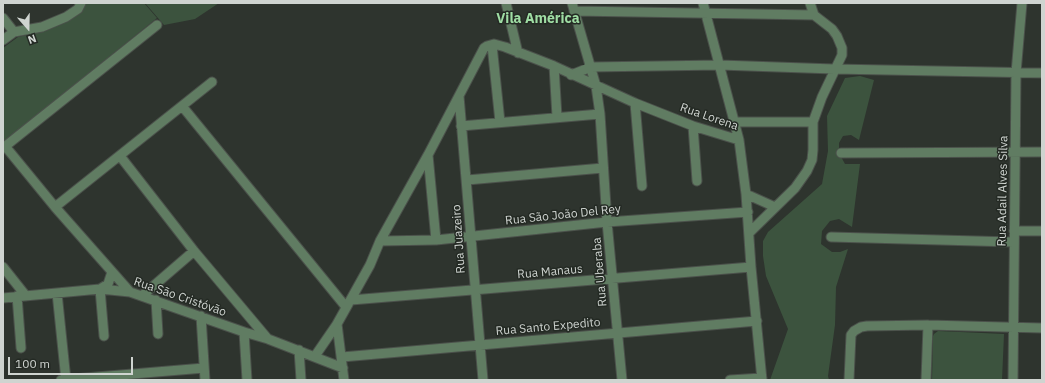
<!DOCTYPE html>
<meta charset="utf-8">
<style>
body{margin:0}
#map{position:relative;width:1045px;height:383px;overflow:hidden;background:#2e342e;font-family:"IBM Plex Sans",sans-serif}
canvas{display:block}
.frame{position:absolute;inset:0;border:4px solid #cfd4d0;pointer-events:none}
.north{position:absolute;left:8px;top:8px;width:40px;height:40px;-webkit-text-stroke:3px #242a24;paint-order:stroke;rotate:160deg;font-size:11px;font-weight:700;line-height:16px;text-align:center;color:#cfd4d0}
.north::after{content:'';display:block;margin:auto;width:14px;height:18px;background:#cfd4d0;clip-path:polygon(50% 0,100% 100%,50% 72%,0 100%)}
.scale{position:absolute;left:8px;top:357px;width:125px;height:18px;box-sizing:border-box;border:2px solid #cfd4d0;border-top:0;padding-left:5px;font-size:12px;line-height:14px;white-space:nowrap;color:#cfd4d0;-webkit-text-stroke:3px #242a24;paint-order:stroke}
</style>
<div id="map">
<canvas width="1045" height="383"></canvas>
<div class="frame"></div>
<div class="north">N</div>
<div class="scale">100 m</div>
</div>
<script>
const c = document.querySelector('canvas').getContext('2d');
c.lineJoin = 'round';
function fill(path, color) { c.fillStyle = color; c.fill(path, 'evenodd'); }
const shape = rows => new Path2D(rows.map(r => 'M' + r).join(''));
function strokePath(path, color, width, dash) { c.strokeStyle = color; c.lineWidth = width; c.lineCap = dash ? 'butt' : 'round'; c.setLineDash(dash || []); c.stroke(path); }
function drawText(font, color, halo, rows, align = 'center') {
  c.font = font + ' "IBM Plex Sans",sans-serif'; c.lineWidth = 3; c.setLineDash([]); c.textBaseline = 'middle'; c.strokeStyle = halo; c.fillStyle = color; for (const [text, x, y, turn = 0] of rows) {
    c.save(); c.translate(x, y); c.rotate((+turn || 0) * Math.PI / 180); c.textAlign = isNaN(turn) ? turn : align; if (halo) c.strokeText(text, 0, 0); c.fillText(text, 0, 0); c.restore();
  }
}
fill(shape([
 [87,3,144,3,157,18,3,143,3,48,18,37,40,32,57,25],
 [145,3,219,3,195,19,164,25],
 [860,76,874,80,859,140,851,135,843,136,839,143,839,153,845,164,860,164,852,227,839,219,830,221,822,231,821,244,832,252,840,252,848,249,836,287,835,325,828,376,829,380,770,380,788,329,766,276,763,256,763,241,768,232,822,184,828,151,827,116,845,78],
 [938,331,1004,334,1002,380,932,380,933,336,934,334]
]), '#3c533e');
const minor = shape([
 [506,3,518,53],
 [572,3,596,86,600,114,607,222,622,380],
 [703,3,739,140,746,194,751,267,762,380],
 [574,11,814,15],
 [3,18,14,32],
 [3,40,14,32,42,27,66,17,78,9,81,3],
 [492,45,500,122],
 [554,66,557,117],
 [571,75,591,67,720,65,834,69,1042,73],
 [459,96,483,380],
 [635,103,642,186],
 [182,106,346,307],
 [735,122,813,122],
 [461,126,600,114],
 [693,126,697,181],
 [5,146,55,207,130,292],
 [3,148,157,25],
 [841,153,1042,152],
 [428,155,436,240],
 [120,156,194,251,267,338],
 [467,180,603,168],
 [746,194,775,207],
 [55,207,212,82],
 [1014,231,1042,231],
 [749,233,795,188,807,171,812,160,813,150,813,122,822,97,842,55,842,48,837,36,832,29,814,15,810,3],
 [831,237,1013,242],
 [380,241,436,240,607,222,748,212],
 [3,267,26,296],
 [100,289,104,336],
 [100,289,108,284,112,272],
 [57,293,66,380],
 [143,295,194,251],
 [17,296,21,348],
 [3,298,100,289,130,292,244,332,268,339,343,368],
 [156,300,158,334],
 [351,300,751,267],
 [201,316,205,380],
 [244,332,247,380],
 [299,350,301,380],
 [315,356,337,324],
 [342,357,757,321],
 [61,380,204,368],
 [344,380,337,324,370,265,380,241,428,155,484,48,487,46,494,44,505,47,554,66,635,103,693,126,739,140],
 [730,380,762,378],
 [849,380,851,335,854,331,861,327,867,326,928,325,1042,328],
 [926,380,928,325],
 [1013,380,1016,73,1022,3]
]);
strokePath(minor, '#4b514b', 11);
strokePath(minor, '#607c62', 9);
drawText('12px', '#cfd4d0', '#242a24', [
 ["Rua Lorena",709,117,19],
 ["Rua Adail Alves Silva",1003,191,-89],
 ["Rua São João Del Rey",563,215,-6],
 ["Rua Juazeiro",459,239,-94],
 ["Rua Manaus",550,272,-5],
 ["Rua Uberaba",600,272,-95],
 ["Rua São Cristóvão",180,297,19],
 ["Rua Santo Expedito",548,327,-5]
]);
drawText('bold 14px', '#9fdda4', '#242a24', [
 ["Vila América",538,19]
]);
</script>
